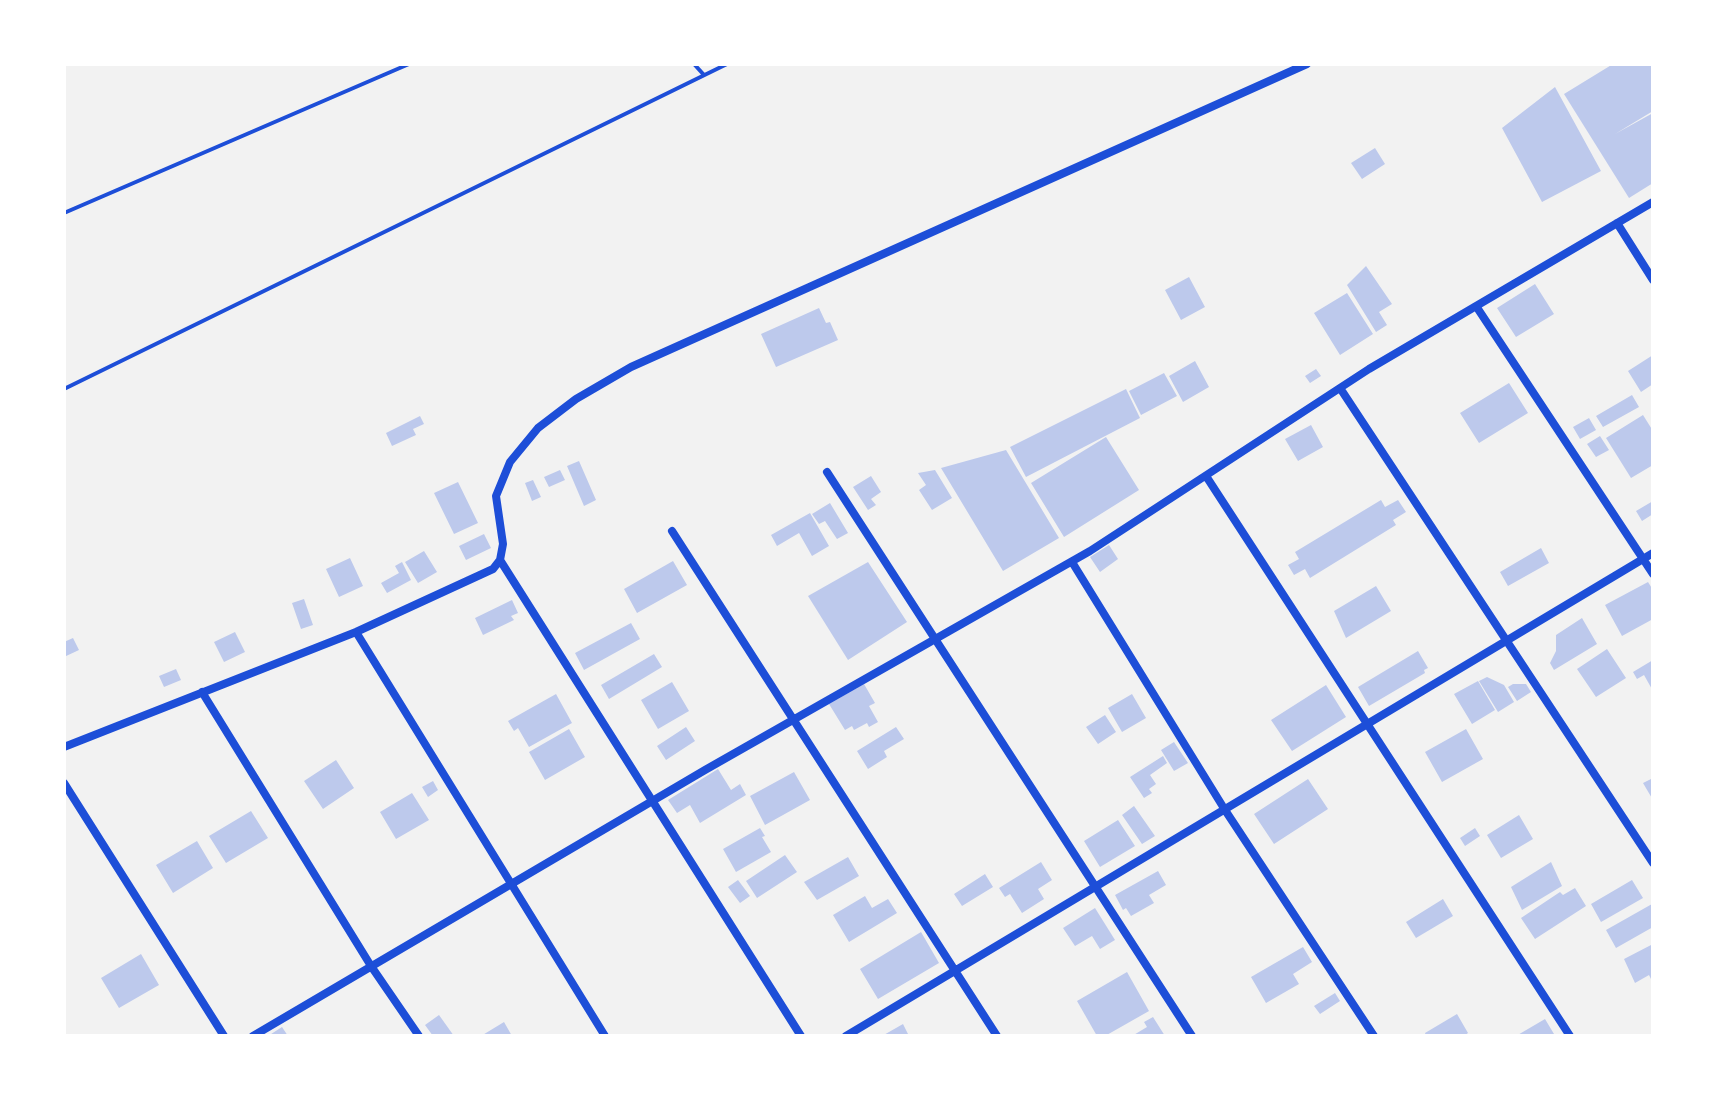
<!DOCTYPE html>
<style>
body{margin:0}
#map{position:relative;width:1717px;height:1100px;overflow:hidden;background:#f2f2f2;font-family:Barlow,sans-serif}
canvas{display:block}
.frame{position:absolute;inset:0;border:66px solid #fff;pointer-events:none}
</style>
<div id="map">
<canvas width="1717" height="1100"></canvas>
<div class="frame"></div>
</div>
<script>
const c = document.querySelector('canvas').getContext('2d');
c.lineJoin = 'round';
function fill(path, color) { c.fillStyle = color; c.fill(path, 'evenodd'); }
const shape = rows => new Path2D(rows.map(r => 'M' + r).join(''));
function strokePath(path, color, width, dash) { c.strokeStyle = color; c.lineWidth = width; c.lineCap = dash ? 'butt' : 'round'; c.setLineDash(dash || []); c.stroke(path); }
fill(shape([
 [1613,64,1653,64,1653,111,1615,134,1653,113,1653,183,1629,198,1564,94],
 [1555,87,1601,171,1542,202,1502,128],
 [1375,148,1385,164,1362,179,1351,163],
 [1366,266,1392,304,1379,312,1387,325,1376,332,1347,285],
 [1189,277,1205,307,1181,320,1165,290],
 [1535,284,1554,314,1516,337,1497,308],
 [1347,293,1373,334,1340,355,1314,313],
 [819,308,826,323,830,322,838,340,776,367,761,334],
 [1653,355,1653,384,1641,392,1628,371],
 [1195,361,1209,387,1183,402,1169,376],
 [1316,369,1321,376,1310,383,1305,376],
 [1164,373,1177,396,1141,415,1129,391],
 [1509,383,1528,413,1479,443,1460,413],
 [1126,389,1140,418,1026,477,1010,447],
 [1632,395,1639,407,1603,427,1596,416],
 [1643,415,1653,431,1653,465,1631,478,1606,438],
 [420,416,424,424,413,429,416,435,392,446,386,433],
 [1589,418,1596,430,1580,439,1573,427],
 [1311,425,1323,447,1298,461,1285,439],
 [1600,436,1609,450,1596,457,1587,444],
 [1106,437,1139,490,1064,537,1031,483],
 [1006,450,1059,538,1003,571,941,468],
 [579,461,596,500,584,506,567,466],
 [560,470,565,480,549,487,544,477],
 [935,470,952,498,932,510,919,490,926,485,918,473],
 [871,476,881,492,871,499,876,505,868,510,853,487],
 [533,480,541,497,532,501,525,483],
 [458,482,478,523,454,534,434,493],
 [1381,500,1385,507,1398,500,1406,512,1393,520,1396,525,1310,578,1305,569,1294,575,1288,565,1299,559,1295,552],
 [1653,501,1653,514,1642,521,1636,511],
 [830,503,848,533,837,539,825,521,819,524,812,514],
 [810,513,829,546,812,556,799,533,777,546,771,535],
 [484,534,491,548,466,560,459,546],
 [1109,545,1118,559,1100,572,1090,557],
 [1541,548,1549,563,1508,586,1500,572],
 [424,551,437,572,418,583,405,562],
 [350,558,363,586,339,597,326,569],
 [673,561,687,585,637,613,624,589],
 [402,562,411,580,387,593,381,583,399,573,395,566],
 [868,562,907,622,848,660,808,596],
 [1648,582,1653,590,1653,619,1622,636,1605,605],
 [1376,586,1391,611,1346,638,1334,611],
 [304,599,313,625,301,629,292,603],
 [512,600,518,613,511,616,514,620,483,635,475,618],
 [1582,618,1597,644,1554,670,1550,663,1556,651,1556,635],
 [631,623,640,639,584,670,575,653],
 [235,632,245,652,224,662,214,642],
 [73,638,79,650,64,657,64,642],
 [1607,649,1626,678,1596,697,1577,669],
 [1418,651,1428,668,1424,670,1425,673,1369,706,1358,687],
 [654,654,662,667,609,699,601,685],
 [1653,660,1653,691,1644,675,1637,679,1633,672],
 [176,669,181,680,164,687,159,676],
 [1487,677,1504,685,1514,702,1498,712,1479,681],
 [1478,681,1495,710,1472,724,1454,694],
 [672,682,689,711,658,729,641,700],
 [864,684,875,703,869,706,878,722,869,727,867,723,854,730,852,726,845,730,829,704],
 [1513,684,1526,684,1531,692,1517,701,1508,687],
 [1326,685,1346,717,1292,751,1271,720],
 [556,694,572,723,529,747,518,728,514,731,508,721],
 [1132,694,1146,718,1122,732,1108,708],
 [1105,715,1116,732,1098,744,1086,727],
 [686,727,695,741,666,760,657,746],
 [896,727,904,739,884,751,887,757,868,769,857,751],
 [569,729,585,757,545,780,529,752],
 [1466,729,1483,759,1442,782,1425,752],
 [1174,742,1188,763,1174,771,1161,750],
 [1163,756,1167,763,1150,775,1156,784,1149,789,1152,793,1144,798,1130,777],
 [336,760,354,788,323,809,304,781],
 [718,769,731,790,740,784,746,795,700,823,690,805,677,813,668,800],
 [794,772,810,800,765,825,750,796],
 [1653,778,1653,800,1643,783],
 [1308,779,1328,809,1274,844,1254,814],
 [433,781,438,790,428,797,422,787],
 [412,793,429,820,396,839,380,812],
 [1134,806,1155,836,1142,844,1122,815],
 [251,811,268,838,226,863,209,836],
 [1519,815,1533,839,1501,858,1487,835],
 [1118,820,1135,846,1100,867,1084,841],
 [760,828,765,836,762,837,771,852,736,872,723,849],
 [1475,828,1480,836,1465,846,1460,838],
 [197,841,213,868,173,893,156,865],
 [785,855,797,872,757,898,746,881],
 [848,857,859,876,817,900,804,882],
 [1041,862,1052,880,1038,889,1044,899,1022,913,1010,894,1005,897,999,888],
 [1551,862,1562,886,1522,910,1511,887],
 [1158,871,1166,885,1149,895,1154,903,1131,916,1126,908,1123,910,1115,895],
 [985,874,993,887,962,906,954,894],
 [738,880,750,896,740,903,728,887],
 [1632,880,1643,898,1601,922,1591,904],
 [1575,888,1586,906,1535,939,1521,918,1560,892,1563,895],
 [865,896,872,908,888,899,897,913,849,942,833,915],
 [1443,899,1453,916,1416,938,1406,922],
 [1652,904,1653,927,1616,948,1606,930],
 [1095,908,1115,940,1100,949,1092,936,1075,946,1063,928],
 [921,932,939,963,878,999,860,969],
 [1653,944,1653,978,1651,979,1649,975,1635,983,1624,959],
 [1303,947,1312,962,1293,974,1299,984,1266,1003,1251,977],
 [141,954,159,985,119,1008,101,978],
 [1127,972,1149,1011,1105,1036,1097,1036,1077,1001],
 [1335,993,1340,1001,1320,1014,1314,1006],
 [1457,1014,1468,1033,1464,1036,1426,1036,1425,1033],
 [439,1015,454,1036,433,1036,425,1025],
 [1153,1017,1165,1036,1132,1036,1147,1027,1144,1022],
 [1545,1019,1554,1034,1516,1036],
 [504,1022,512,1036,481,1036],
 [903,1024,909,1036,882,1036],
 [282,1027,288,1036,268,1036]
]), '#bdc9ec');
strokePath(shape([
 [694,64,704,75],
 [64,213,409,64],
 [64,389,727,64]
]), '#1d4ed8', 4);
strokePath(shape([
 [1617,223,1653,280],
 [1476,306,1653,574],
 [1340,388,1653,863],
 [827,472,1192,1036],
 [1206,476,1570,1036],
 [672,531,997,1036],
 [500,560,801,1036],
 [1072,562,1225,810,1374,1036],
 [356,632,605,1036],
 [202,692,371,966,419,1036],
 [64,747,356,632,493,569,500,560,503,544,496,496,510,462,538,428,576,399,631,367,1307,64],
 [64,783,224,1036],
 [253,1036,705,770,1090,551,1369,369,1653,202],
 [846,1036,1653,553]
]), '#1d4ed8', 8);
</script>
